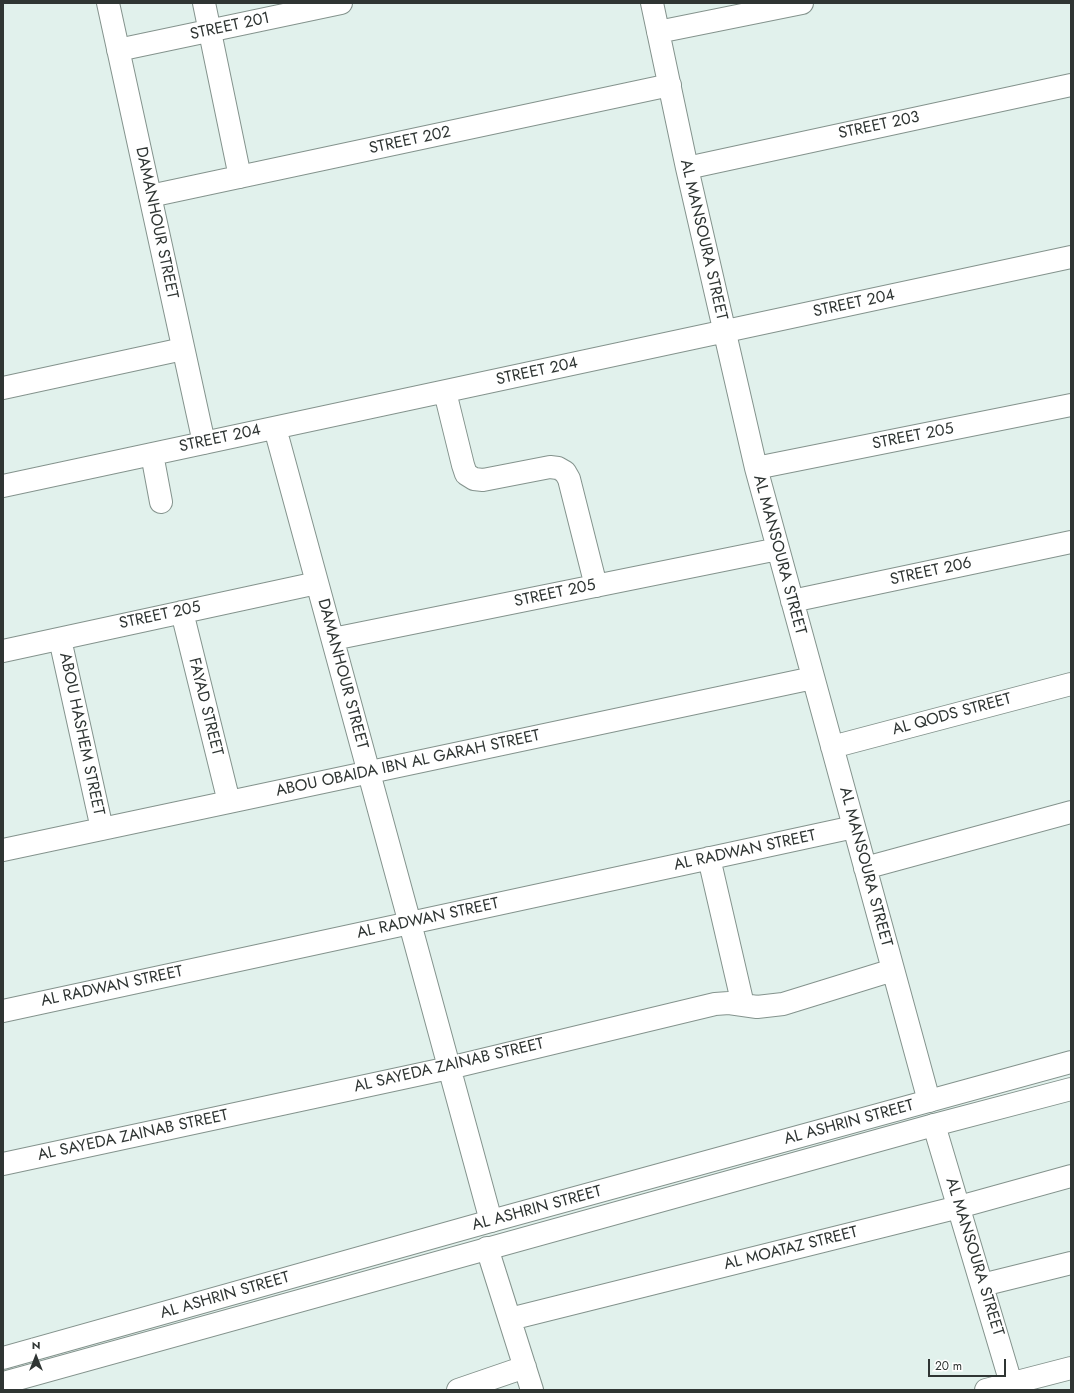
<!DOCTYPE html>
<style>
body{margin:0}
#map{position:relative;width:1074px;height:1393px;overflow:hidden;background:#e1f1ec;font-family:Jost,sans-serif}
canvas{display:block}
.frame{position:absolute;inset:0;border:4px solid #2f3533;pointer-events:none}
.north{position:absolute;left:16px;top:1337px;width:40px;height:40px;-webkit-text-stroke:3px #fff;paint-order:stroke;rotate:0deg;font-size:11px;font-weight:700;line-height:16px;text-align:center;color:#2f3533}
.north::after{content:'';display:block;margin:auto;width:14px;height:18px;background:#2f3533;clip-path:polygon(50% 0,100% 100%,50% 72%,0 100%)}
.scale{position:absolute;left:928px;top:1359px;width:78px;height:18px;box-sizing:border-box;border:2px solid #2f3533;border-top:0;padding-left:5px;font-size:12px;line-height:14px;white-space:nowrap;color:#2f3533;-webkit-text-stroke:3px #fff;paint-order:stroke}
</style>
<div id="map">
<canvas width="1074" height="1393"></canvas>
<div class="frame"></div>
<div class="north">N</div>
<div class="scale">20 m</div>
</div>
<script>
const c = document.querySelector('canvas').getContext('2d');
c.lineJoin = 'round';
const shape = rows => new Path2D(rows.map(r => 'M' + r).join(''));
function strokePath(path, color, width, dash) { c.strokeStyle = color; c.lineWidth = width; c.lineCap = dash ? 'butt' : 'round'; c.setLineDash(dash || []); c.stroke(path); }
function drawText(font, color, halo, rows, align = 'center') {
  c.font = font + ' Jost,sans-serif'; c.lineWidth = 3; c.setLineDash([]); c.textBaseline = 'middle'; c.strokeStyle = halo; c.fillStyle = color; for (const [text, x, y, turn = 0] of rows) {
    c.save(); c.translate(x, y); c.rotate((+turn || 0) * Math.PI / 180); c.textAlign = isNaN(turn) ? turn : align; if (halo) c.strokeText(text, 0, 0); c.fillText(text, 0, 0); c.restore();
  }
}
const street = shape([
 [108,3,204,443],
 [204,3,240,177],
 [652,3,687,168,756,468,929,1101],
 [658,32,802,3],
 [118,50,341,3],
 [687,168,1071,85],
 [150,196,670,85],
 [3,388,183,349],
 [445,392,463,465,466,474,474,479,483,480,550,467,558,468,565,472,569,479,596,586],
 [275,428,491,1221],
 [152,454,161,502],
 [756,468,1071,405],
 [3,486,1071,257],
 [792,601,1071,542],
 [182,612,229,802],
 [60,639,102,829],
 [333,639,778,549],
 [3,651,317,583],
 [832,747,1071,684],
 [3,850,813,678],
 [709,858,743,1005],
 [865,868,1071,812],
 [3,1011,854,827],
 [934,1125,1013,1390],
 [3,1164,449,1068,715,1004,729,1003,757,1007,783,1004,893,970],
 [487,1248,532,1390],
 [982,1285,1071,1263],
 [510,1319,959,1207,1071,1176],
 [458,1390,525,1367],
 [986,1390,1071,1368]
]);
const secondary = shape([
 [3,1358,491,1221,1071,1062],
 [3,1383,934,1125,1071,1089]
]);
strokePath(street, '#84938d', 24);
strokePath(secondary, '#84938d', 24);
strokePath(street, '#fff', 22);
strokePath(secondary, '#fff', 22);
drawText('16px', '#2f3533', '#fff', [
 ["STREET 201",230,27,-12],
 ["STREET 203",879,126,-12],
 ["STREET 202",410,141,-12],
 ["DAMANHOUR STREET",156,223,78],
 ["AL MANSOURA STREET",703,240,77],
 ["STREET 204",854,304,-12],
 ["STREET 204",537,372,-12],
 ["STREET 205",913,437,-11],
 ["STREET 204",220,439,-12],
 ["AL MANSOURA STREET",779,555,75],
 ["STREET 206",931,572,-12],
 ["STREET 205",555,594,-12],
 ["STREET 205",160,616,-12],
 ["DAMANHOUR STREET",342,674,75],
 ["FAYAD STREET",205,707,76],
 ["AL QODS STREET",952,715,-15],
 ["ABOU HASHEM STREET",81,734,78],
 ["ABOU OBAIDA IBN AL GARAH STREET",408,764,-12],
 ["AL RADWAN STREET",745,851,-12],
 ["AL MANSOURA STREET",865,867,75],
 ["AL RADWAN STREET",428,919,-12],
 ["AL RADWAN STREET",112,987,-12],
 ["AL SAYEDA ZAINAB STREET",449,1066,-13],
 ["AL ASHRIN STREET",849,1123,-15],
 ["AL SAYEDA ZAINAB STREET",133,1136,-12],
 ["AL ASHRIN STREET",537,1209,-15],
 ["AL MOATAZ STREET",791,1249,-14],
 ["AL MANSOURA STREET",974,1257,73],
 ["AL ASHRIN STREET",225,1296,-16]
]);
</script>
